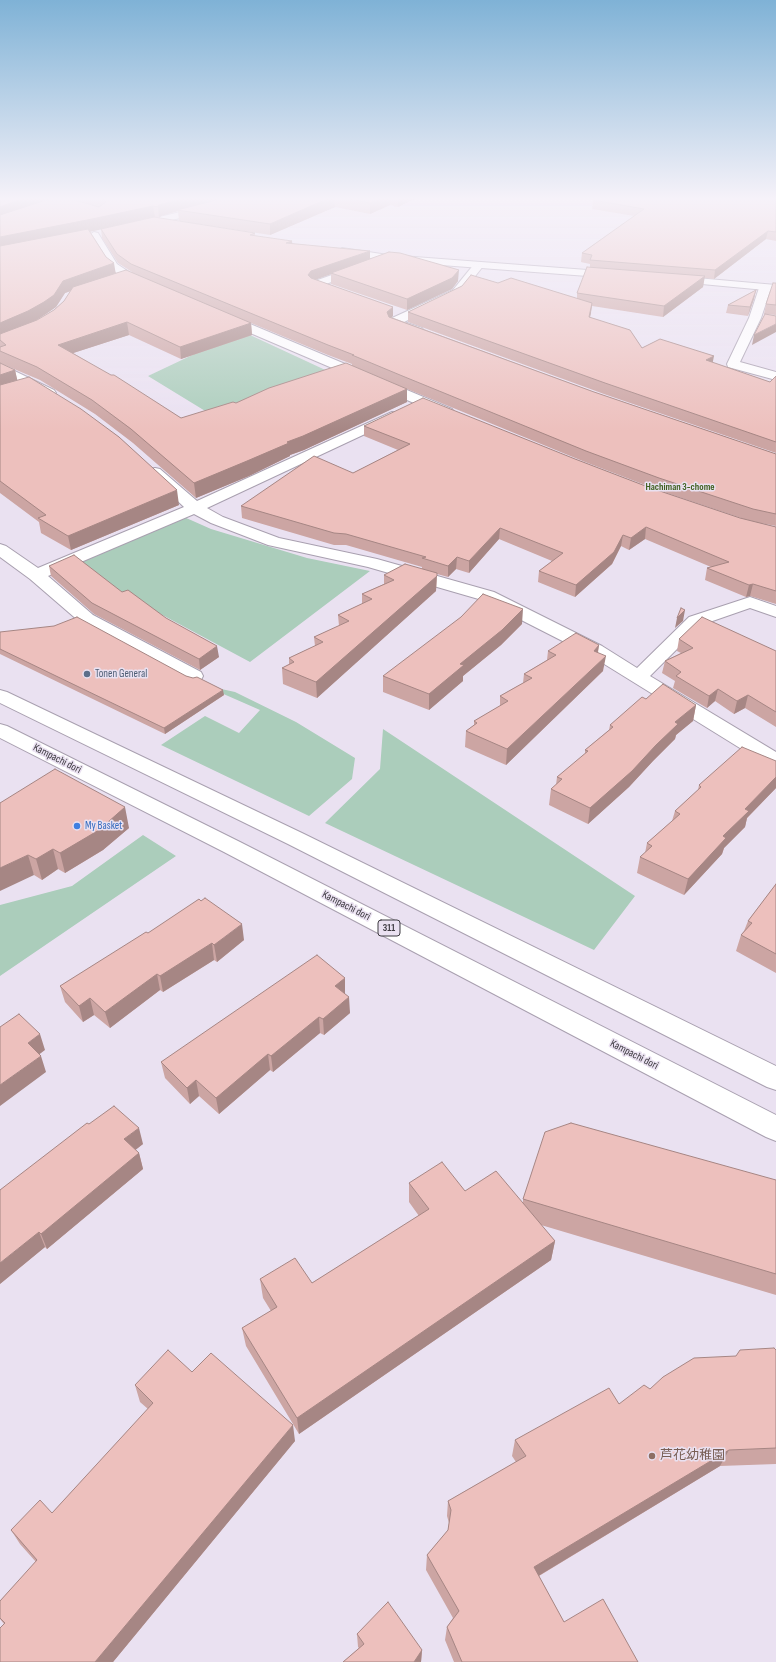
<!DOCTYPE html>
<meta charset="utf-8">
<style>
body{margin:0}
canvas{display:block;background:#eae1f1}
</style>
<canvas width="776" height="1662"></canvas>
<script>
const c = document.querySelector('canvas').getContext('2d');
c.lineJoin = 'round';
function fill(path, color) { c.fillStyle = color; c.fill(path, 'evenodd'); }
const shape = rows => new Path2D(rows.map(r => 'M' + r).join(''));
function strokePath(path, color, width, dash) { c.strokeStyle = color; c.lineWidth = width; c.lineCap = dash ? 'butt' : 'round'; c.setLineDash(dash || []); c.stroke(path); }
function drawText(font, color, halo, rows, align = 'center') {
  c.font = font + ' "Sofia Sans Condensed","Noto Sans JP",sans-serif'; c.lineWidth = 3; c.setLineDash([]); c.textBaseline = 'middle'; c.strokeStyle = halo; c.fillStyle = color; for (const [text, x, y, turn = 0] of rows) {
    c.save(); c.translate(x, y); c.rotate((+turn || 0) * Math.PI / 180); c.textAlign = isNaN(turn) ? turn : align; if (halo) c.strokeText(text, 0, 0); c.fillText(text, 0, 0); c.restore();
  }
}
fill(shape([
 [250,335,334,374,215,417,148,376,205,349],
 [184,517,211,529,307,558,370,571,250,662,71,566],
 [203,685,235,692,296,722,355,758,352,779,309,816,161,745,205,716,239,733,260,710],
 [383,729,635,896,594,950,325,823,380,769],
 [143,835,176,856,0,976,0,905,72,886]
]), '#abcdbb');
const minor = shape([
 [94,232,98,233,117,264,132,274,153,282,155,284,153,286,145,286,124,278,109,268,89,235,94,232],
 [479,262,484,265,461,294,404,322,422,328,424,331,422,334,414,334,390,325,388,322,390,319,453,290,475,263,479,262],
 [360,265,365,268,364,270,326,284,341,290,343,292,341,294,333,294,312,286,310,284,312,282,360,265],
 [765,285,769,286,771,288,761,318,740,362,776,372,776,380,728,367,727,364,749,318,759,288,761,286,765,285],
 [224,313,452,409,454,412,452,415,447,416,442,415,220,320,218,317,220,314,224,313],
 [0,364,54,390,56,393,54,396,44,396,0,373,0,364],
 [392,412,397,413,399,416,397,419,207,508,223,517,279,538,377,559,494,592,602,646,637,668,689,617,750,597,776,606,776,617,750,608,701,625,650,676,776,752,776,768,769,766,588,654,482,600,368,567,268,545,211,523,194,514,48,576,93,615,201,672,203,676,201,680,194,682,187,680,81,623,30,579,0,557,0,544,6,546,38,568,184,507,150,475,148,472,150,469,155,468,160,469,197,501,392,412]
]);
const tertiary = shape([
 [234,199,252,199,251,201,155,224,150,221,151,219,234,199],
 [342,248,388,255,614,272,620,275,614,278,388,261,338,253,337,251,342,248],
 [674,276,776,285,776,291,670,281,668,279,670,277,674,276]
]);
const primary = shape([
 [0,690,7,692,304,834,776,1066,776,1090,767,1087,288,844,0,703,0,690],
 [0,724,7,726,240,842,776,1115,776,1141,766,1137,224,852,0,738,0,724]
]);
strokePath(minor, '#a9a0b0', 2);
strokePath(tertiary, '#a9a0b0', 2);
strokePath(primary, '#a9a0b0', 2);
fill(minor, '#fff');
fill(tertiary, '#fff');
fill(primary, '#fff');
fill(shape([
 [0,199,45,199,45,201,49,199,414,199,398,207,390,205,370,214,335,207,270,235,179,221,178,211,161,216,159,218,155,217,90,231,116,273,132,272,118,263,102,238,101,229,255,233,255,236,370,259,458,281,452,289,407,310,331,284,331,274,315,279,393,316,391,317,594,392,776,454,776,526,750,521,658,490,585,462,407,389,407,402,304,450,290,455,290,456,249,476,196,498,133,443,95,414,40,380,0,363],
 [71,291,64,301,54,310,35,321,56,307,65,293],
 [251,323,328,355,352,364,352,365,236,403,181,418,73,353,129,335,181,359,252,335],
 [776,199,776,241,766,239,714,279,704,278,703,287,663,317,592,306,590,317,642,348,713,363,770,382,776,376,776,453,604,394,408,322,408,312,498,283,577,299,577,293,590,268,590,264,581,262,582,253,634,216,592,209,593,200],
 [776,283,776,315,764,314,766,304],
 [756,290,754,299,748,316,726,313,728,305],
 [0,363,15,370,17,380,179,505,71,550,41,533,39,522,0,493],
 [364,426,575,459,648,487,740,518,776,527,776,604,750,596,746,597,705,580,707,568,711,567,645,539,629,550,621,546,612,564,575,597,538,582,539,571,552,561,499,539,469,573,456,569,448,577,437,574,436,591,317,698,283,684,282,668,289,664,289,658,315,646,314,637,339,626,338,615,362,604,362,594,384,584,384,575,422,569,422,567,346,545,334,545,242,518,241,506,353,473,398,450,364,436],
 [49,566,122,592,219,657,200,670,94,614,51,576],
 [522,624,501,645,463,676,463,681,429,710,383,692,383,676],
 [0,632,186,676,224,695,165,734,0,654],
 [679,639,776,651,776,727,745,708,734,714,715,701,707,708,673,688,675,681,662,673,665,661,681,653,677,651],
 [599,645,598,653,603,671,506,765,465,747,466,731,474,725,474,721,500,706,500,696,523,683,524,674,547,660,548,651],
 [646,699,696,705,693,721,676,735,675,739,653,761,629,787,588,824,549,805,551,789,556,785,557,777,585,755,585,750,609,730,610,725],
 [776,761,776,788,747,818,745,827,724,848,722,854,684,895,637,873,640,857,645,853,647,843,672,821,675,811,698,790,699,785],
 [0,803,129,828,103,850,65,873,58,869,42,880,34,875],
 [776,884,776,973,736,951,741,935,744,931,748,921],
 [148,933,244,940,217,962,214,960,163,992,160,990,110,1028,94,1015,83,1022,65,1002,60,986],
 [345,978,345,994,350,1013,324,1035,320,1033,273,1072,270,1070,219,1114,199,1096,190,1104,165,1078,161,1062],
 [89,1124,143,1144,135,1150,139,1153,143,1169,47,1249,45,1247,0,1284],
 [776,1180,776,1295,541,1225,555,1241,551,1260,299,1434,246,1346,242,1328,271,1311,263,1298,260,1279,312,1283,419,1216,409,1202,409,1183,465,1191,523,1203,523,1199],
 [776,1350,776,1464,720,1466,539,1576,564,1622,638,1662,454,1662,445,1640,447,1627,453,1618,426,1570,427,1555,448,1530,449,1523,447,1516,448,1501,516,1462,512,1456,515,1440,619,1404,650,1389,736,1356],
 [192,1372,295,1441,113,1662,0,1662,4,1624,0,1619,0,1601,36,1562,20,1544,11,1530,52,1513,148,1409,140,1402,135,1385],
 [357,1634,422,1650,421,1662,343,1662,359,1648,358,1647]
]), '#cca5a3');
fill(shape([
 [22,199,45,199,45,203,0,218,0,207],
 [181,199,226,199,177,210,178,211,161,216,159,218,158,207,159,205],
 [327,199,334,199,335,207,270,235,270,224],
 [379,199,390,199,390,205,370,214,370,203],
 [398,199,414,199,398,207],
 [153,206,155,217,94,231,0,249,0,237],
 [768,231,766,239,714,279,715,270],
 [292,241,293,249,286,243],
 [370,251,370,260,312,281,308,275,311,271],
 [114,263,116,275,65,293,56,307,46,314,30,324,0,336,0,323,63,281],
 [459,270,458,281,452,289,407,310,407,299],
 [705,276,703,287,663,317,664,306],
 [756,290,754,299,748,316,750,307],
 [592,303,591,313,588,326,589,317],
 [393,307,393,316,387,321,387,312],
 [127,322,129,335,61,357,58,345],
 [251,323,252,335,181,359,180,347],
 [776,324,776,332,752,345,754,335],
 [714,356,712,366,706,360],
 [15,370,18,383,0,389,0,375],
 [407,389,407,402,304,450,290,455,290,456,249,476,196,498,194,483,287,442],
 [177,490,179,505,71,550,68,536],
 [646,527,645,539,629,550,631,538],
 [500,528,499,539,469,573,469,561],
 [623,535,621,546,612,564,575,597,576,585],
 [457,557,456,569,448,577,448,566],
 [437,573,436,591,317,698,316,682],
 [753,584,750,596,746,597,749,585],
 [523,609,522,624,501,645,463,676,463,681,429,710,429,694,460,664],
 [685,610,683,621,675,628,677,618],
 [599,645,596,661,594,651],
 [217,646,219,657,200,670,199,659],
 [606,656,603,671,506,765,507,749],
 [718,689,715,701,707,708,709,696],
 [223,690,224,695,165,734,164,728],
 [748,695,745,708,734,714,737,701],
 [696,705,693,721,676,735,675,739,653,761,629,787,588,824,590,808,675,722],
 [776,777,776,788,747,818,745,827,724,848,722,854,684,895,688,879,745,809],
 [125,807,129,828,103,850,65,873,60,853],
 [53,849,58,869,42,880,36,859],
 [28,855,34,875,0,891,0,868],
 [242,924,244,940,217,962,214,945],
 [212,943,214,960,163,992,160,976],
 [157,974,160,990,110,1028,105,1012],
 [345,978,345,994,335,986],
 [349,997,350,1013,324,1035,323,1019],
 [90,998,94,1015,83,1022,79,1006],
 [319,1017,320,1033,273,1072,271,1056],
 [40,1034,45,1050,33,1059,28,1043],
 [268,1054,270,1070,219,1114,216,1098],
 [41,1056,46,1072,0,1106,0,1085],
 [196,1080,199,1096,190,1104,187,1088],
 [139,1128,143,1144,129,1155,124,1139],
 [139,1153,143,1169,47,1249,41,1234],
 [39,1232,45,1247,0,1284,0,1263],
 [555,1241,551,1260,299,1434,297,1418],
 [293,1425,295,1441,113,1662,95,1662],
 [729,1450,720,1466,530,1581,534,1567],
 [422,1650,421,1662,414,1662]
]), '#a68684');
const building = shape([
 [0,199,22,199,0,207,0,199],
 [49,199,71,199,99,207,106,202,103,199,181,199,159,205,158,207,153,206,92,219,0,237,0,215,49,199],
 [220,199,327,199,270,224,177,210,220,199],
 [350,199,379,199,370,203,350,199],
 [595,199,776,199,776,232,768,231,715,270,590,260,592,255,582,253,644,209,593,200,595,199],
 [154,217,255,233,250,235,292,241,286,243,370,251,311,271,308,275,311,278,393,307,387,312,389,317,594,392,776,454,776,514,753,509,659,478,586,451,400,375,352,355,354,355,328,345,131,264,117,254,101,229,154,217],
 [88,229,106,257,114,263,63,281,54,295,44,302,28,311,0,323,0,246,88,229],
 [389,252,400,253,459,270,452,278,407,299,331,273,389,252],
 [587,267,705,276,664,306,577,293,587,267],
 [126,270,251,323,180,347,127,322,58,345,111,375,114,375,181,418,233,402,236,403,269,388,346,363,407,389,303,436,287,442,289,443,247,461,194,483,131,429,92,400,37,367,0,351,0,347,6,345,0,340,0,334,37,320,54,310,64,301,73,287,126,270],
 [471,275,498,283,511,278,592,303,589,317,630,330,642,348,660,339,714,356,706,360,770,382,776,376,776,442,605,383,408,312,462,286,471,275],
 [773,283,776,283,776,305,766,304,773,283],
 [756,290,750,307,728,305,756,290],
 [765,314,776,316,776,324,754,335,765,314],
 [0,363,15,370,0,375,0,363],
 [29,377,81,409,119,437,177,490,68,536,38,518,46,515,0,481,0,385,29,377],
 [423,398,575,459,648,487,740,518,776,527,776,591,753,584,749,585,707,568,729,562,646,527,631,538,623,535,614,552,576,585,539,571,563,553,500,528,469,561,457,557,448,566,422,558,426,557,346,534,334,533,241,506,314,456,353,473,410,444,364,426,423,398],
 [74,555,122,592,128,590,166,618,217,646,199,659,92,603,49,566,74,555],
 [405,564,437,573,437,576,316,682,282,668,294,662,289,658,323,642,314,637,349,621,338,615,372,599,362,594,394,580,384,575,405,564],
 [483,594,523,609,502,630,460,664,464,665,429,694,383,676,461,617,483,594],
 [681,608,685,610,677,618,681,608],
 [77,617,186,676,193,678,197,677,223,690,164,728,0,649,0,632,54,626,77,617],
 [702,617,776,651,776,712,748,695,737,701,718,689,709,696,676,676,681,672,665,661,693,648,679,639,702,617],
 [576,633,599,645,594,651,606,656,507,749,466,731,477,723,474,721,508,701,500,696,532,678,524,674,556,655,548,651,576,633],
 [663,684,696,705,675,722,678,724,656,745,632,771,590,808,551,789,562,779,557,777,588,751,585,750,613,727,610,725,642,697,646,699,663,684],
 [742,747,776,761,776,777,745,809,749,811,723,836,726,838,688,879,640,857,652,846,647,843,680,814,675,811,701,787,699,785,742,747],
 [55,769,125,807,99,830,60,853,53,849,36,859,28,855,0,868,0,803,55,769],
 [776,884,776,954,741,935,752,923,748,921,776,884],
 [205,898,242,924,214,945,212,943,160,976,157,974,105,1012,90,998,79,1006,60,986,146,932,148,933,199,899,201,901,205,898],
 [317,955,345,978,335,986,349,997,323,1019,319,1017,271,1056,268,1054,216,1098,196,1080,187,1088,161,1062,317,955],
 [19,1014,40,1034,28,1043,41,1056,0,1085,0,1027,19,1014],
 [114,1106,139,1128,124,1139,139,1153,41,1234,39,1232,0,1263,0,1190,87,1123,89,1124,114,1106],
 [571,1123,776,1180,776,1274,523,1199,545,1132,571,1123],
 [442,1162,465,1191,496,1171,555,1241,297,1418,242,1328,277,1307,260,1279,295,1258,312,1283,429,1209,409,1183,442,1162],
 [774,1348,776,1350,776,1448,729,1450,534,1567,564,1622,603,1599,638,1662,462,1662,447,1627,459,1611,427,1555,448,1530,451,1510,448,1501,526,1456,515,1440,609,1388,619,1404,644,1385,650,1389,663,1377,694,1358,736,1356,740,1350,774,1348],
 [168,1350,192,1372,211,1353,293,1425,95,1662,0,1662,0,1628,5,1623,0,1618,0,1601,37,1560,11,1530,40,1500,52,1513,153,1403,135,1385,168,1350],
 [388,1602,422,1650,414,1662,343,1662,364,1644,357,1634,388,1602]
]);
fill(building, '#edc0bd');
strokePath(building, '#a68684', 1);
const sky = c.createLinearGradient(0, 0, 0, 432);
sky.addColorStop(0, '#7fb2d6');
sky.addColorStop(0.46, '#f6f2f9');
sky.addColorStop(1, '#f6f2f900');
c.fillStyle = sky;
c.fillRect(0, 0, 776, 432);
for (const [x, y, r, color] of [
 [87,674,4,"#5c6f8a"],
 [77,826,4,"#3f7fe0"],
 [652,1456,4,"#8d6e63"]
]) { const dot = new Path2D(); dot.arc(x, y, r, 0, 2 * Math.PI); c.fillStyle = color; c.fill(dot); strokePath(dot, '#eae1f1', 1.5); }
drawText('bold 10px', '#3f6020', '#eae1f1', [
 ["Hachiman 3-chome",680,487]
]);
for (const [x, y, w] of [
 [389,928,22]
]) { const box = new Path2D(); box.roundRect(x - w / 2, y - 8, w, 16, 3); c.fillStyle = '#eae1f1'; c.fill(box); strokePath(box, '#3d3a40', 1); }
drawText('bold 10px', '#3d3a40', null, [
 ["311",389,928]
]);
drawText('11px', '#4e5e75', '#eae1f1', [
 ["Tonen General",95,674]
], 'left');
drawText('11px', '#3d3a40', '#eae1f1', [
 ["Kampachi dori",57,759,27],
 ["Kampachi dori",346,906,27],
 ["Kampachi dori",634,1055,27]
]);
drawText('11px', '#366cbe', '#eae1f1', [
 ["My Basket",85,826]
], 'left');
drawText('13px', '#785e54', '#eae1f1', [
 ["芦花幼稚園",660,1456]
], 'left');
</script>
